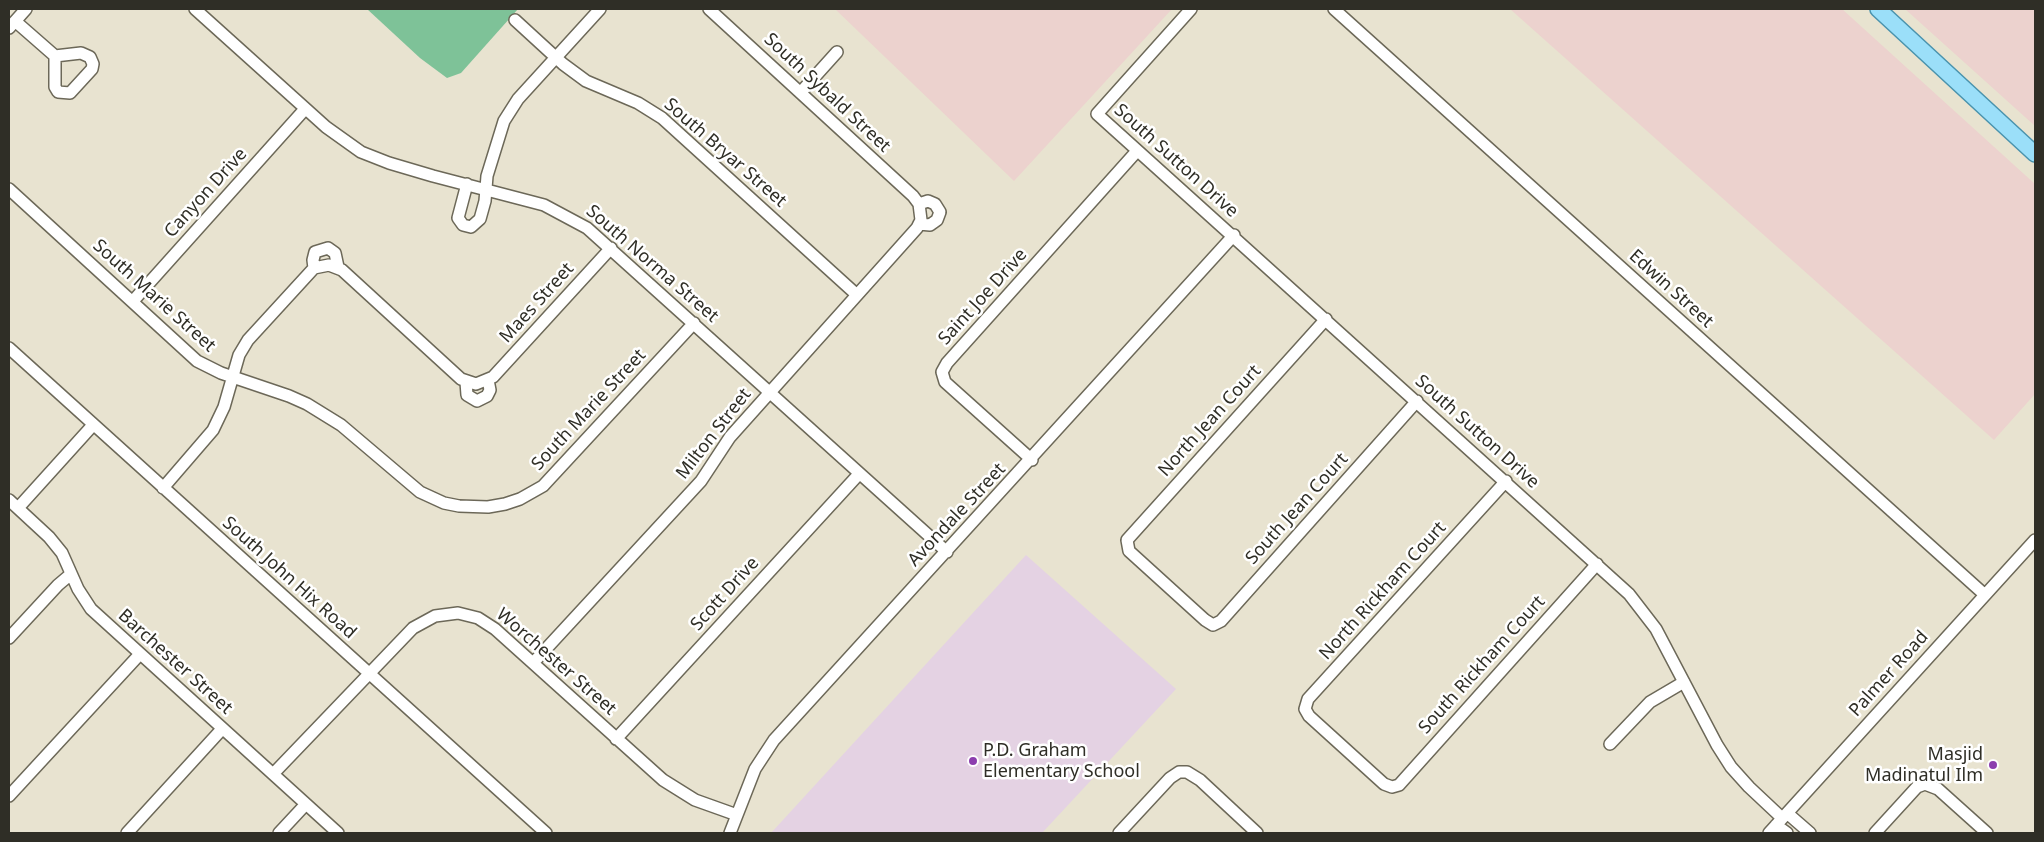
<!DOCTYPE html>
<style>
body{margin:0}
#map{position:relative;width:2044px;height:842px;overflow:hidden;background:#e8e3d0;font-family:"Noto Sans",sans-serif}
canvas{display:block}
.frame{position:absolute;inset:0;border:10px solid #2f2e26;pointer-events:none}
</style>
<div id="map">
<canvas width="2044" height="842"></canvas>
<div class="frame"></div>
</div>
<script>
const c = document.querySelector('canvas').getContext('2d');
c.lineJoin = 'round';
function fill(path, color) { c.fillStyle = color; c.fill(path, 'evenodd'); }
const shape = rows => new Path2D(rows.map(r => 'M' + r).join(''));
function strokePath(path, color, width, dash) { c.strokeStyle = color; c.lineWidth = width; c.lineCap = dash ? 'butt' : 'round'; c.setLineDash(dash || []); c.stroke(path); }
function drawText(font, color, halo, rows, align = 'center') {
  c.font = font + ' "Noto Sans",sans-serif'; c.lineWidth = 5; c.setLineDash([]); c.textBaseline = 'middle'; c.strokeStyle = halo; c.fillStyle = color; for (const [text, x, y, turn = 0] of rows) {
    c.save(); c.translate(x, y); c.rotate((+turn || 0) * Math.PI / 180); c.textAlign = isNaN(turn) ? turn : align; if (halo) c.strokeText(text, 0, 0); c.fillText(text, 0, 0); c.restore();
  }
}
fill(shape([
 [835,9,1172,9,1014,181],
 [1510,9,1842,9,2035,184,2035,394,1994,440],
 [1905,9,2035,9,2035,126]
]), '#ecd2ce');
fill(shape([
 [1026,555,1176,689,1042,833,771,833]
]), '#e4d2e3');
fill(shape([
 [367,9,518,9,461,73,447,78,420,58]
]), '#7ec298');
const minor = shape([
 [195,9,326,127,361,152,389,163,433,176,544,205,587,228,947,552],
 [1191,9,1097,114,1629,594,1656,629,1717,745,1731,767,1749,787,1782,818],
 [1334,9,1985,595],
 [515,20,563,64,586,81,638,103,662,118,857,295],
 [15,21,55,56,81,53,90,57,93,64,92,69,70,93,58,92,55,87,55,56],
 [9,28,26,9],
 [801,92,837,52],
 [467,184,458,218,463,225,471,227,480,219,485,201,487,176,504,121,518,99,600,9],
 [9,189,197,361,221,373,289,396,307,404,341,425,420,492,444,503,459,506,488,507,505,504,520,499,543,486,694,323],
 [919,204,928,201,935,204,940,212,937,220,930,225,919,224],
 [314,268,313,260,315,252,328,248,335,253,338,267],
 [133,301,305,109],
 [1326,319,1127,540,1129,551,1205,620,1213,625,1221,621,1417,401],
 [9,348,546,833],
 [466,382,467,395,477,401,487,396,490,390,488,380],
 [1032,460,945,382,942,372,947,363,1137,151],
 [1506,481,1308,699,1305,709,1309,716,1384,784,1392,787,1399,785,1597,564],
 [163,488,213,430,224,407,239,355,248,340,314,268,329,265,342,270,461,379,476,384,493,377,611,248],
 [9,500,49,537,62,553,78,589,91,609,338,833],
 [18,508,93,425],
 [9,638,58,585,71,574],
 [533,663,701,481,730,437,917,228,921,220,919,204,913,196,709,9],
 [616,739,859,474],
 [1610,744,1650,702,1684,682],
 [273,774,413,628,435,616,458,613,478,618,495,629,663,780,695,800,737,815],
 [9,796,140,654],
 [1787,813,1810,833],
 [1776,825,1787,833],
 [127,833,222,729],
 [279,833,306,804],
 [730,833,755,769,774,740,1234,235],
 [1119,833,1170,778,1179,772,1187,772,1200,780,1257,833],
 [1769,833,2035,540],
 [1875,833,1917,787,1925,784,1938,789,1987,833]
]);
const major = shape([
 [1878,9,2035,154]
]);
strokePath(minor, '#6c6858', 14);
strokePath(major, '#4a93ad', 18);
strokePath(minor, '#fff', 11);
strokePath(major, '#9bdff9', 15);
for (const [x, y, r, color] of [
 [973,761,5,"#8c3eae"],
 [1993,765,5,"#8c3eae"]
]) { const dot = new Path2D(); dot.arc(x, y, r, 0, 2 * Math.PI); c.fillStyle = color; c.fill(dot); strokePath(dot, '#fff', 2); }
drawText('18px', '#2f2e26', '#fff', [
 ["South Sybald Street",827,93,43],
 ["South Bryar Street",725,153,41],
 ["South Sutton Drive",1176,161,42],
 ["Canyon Drive",206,193,-48],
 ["South Norma Street",652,264,41],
 ["Edwin Street",1671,289,42],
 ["South Marie Street",154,296,42],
 ["Saint Joe Drive",983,297,-48],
 ["Maes Street",537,303,-48],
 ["South Marie Street",589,410,-47],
 ["North Jean Court",1210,421,-48],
 ["South Sutton Drive",1477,432,42],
 ["Milton Street",714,434,-52],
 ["South Jean Court",1297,509,-48],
 ["Avondale Street",957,515,-47],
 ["South John Hix Road",289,578,42],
 ["North Rickham Court",1383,591,-48],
 ["Scott Drive",725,594,-48],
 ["Barchester Street",175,662,42],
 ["Worchester Street",556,662,41],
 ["South Rickham Court",1482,665,-48],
 ["Palmer Road",1889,674,-48]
]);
drawText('18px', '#2f2e26', '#fff', [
 ["P.D. Graham",983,751],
 ["Elementary School",983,772],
 ["Masjid",1983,755,"right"],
 ["Madinatul Ilm",1983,776,"right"]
], 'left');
</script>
